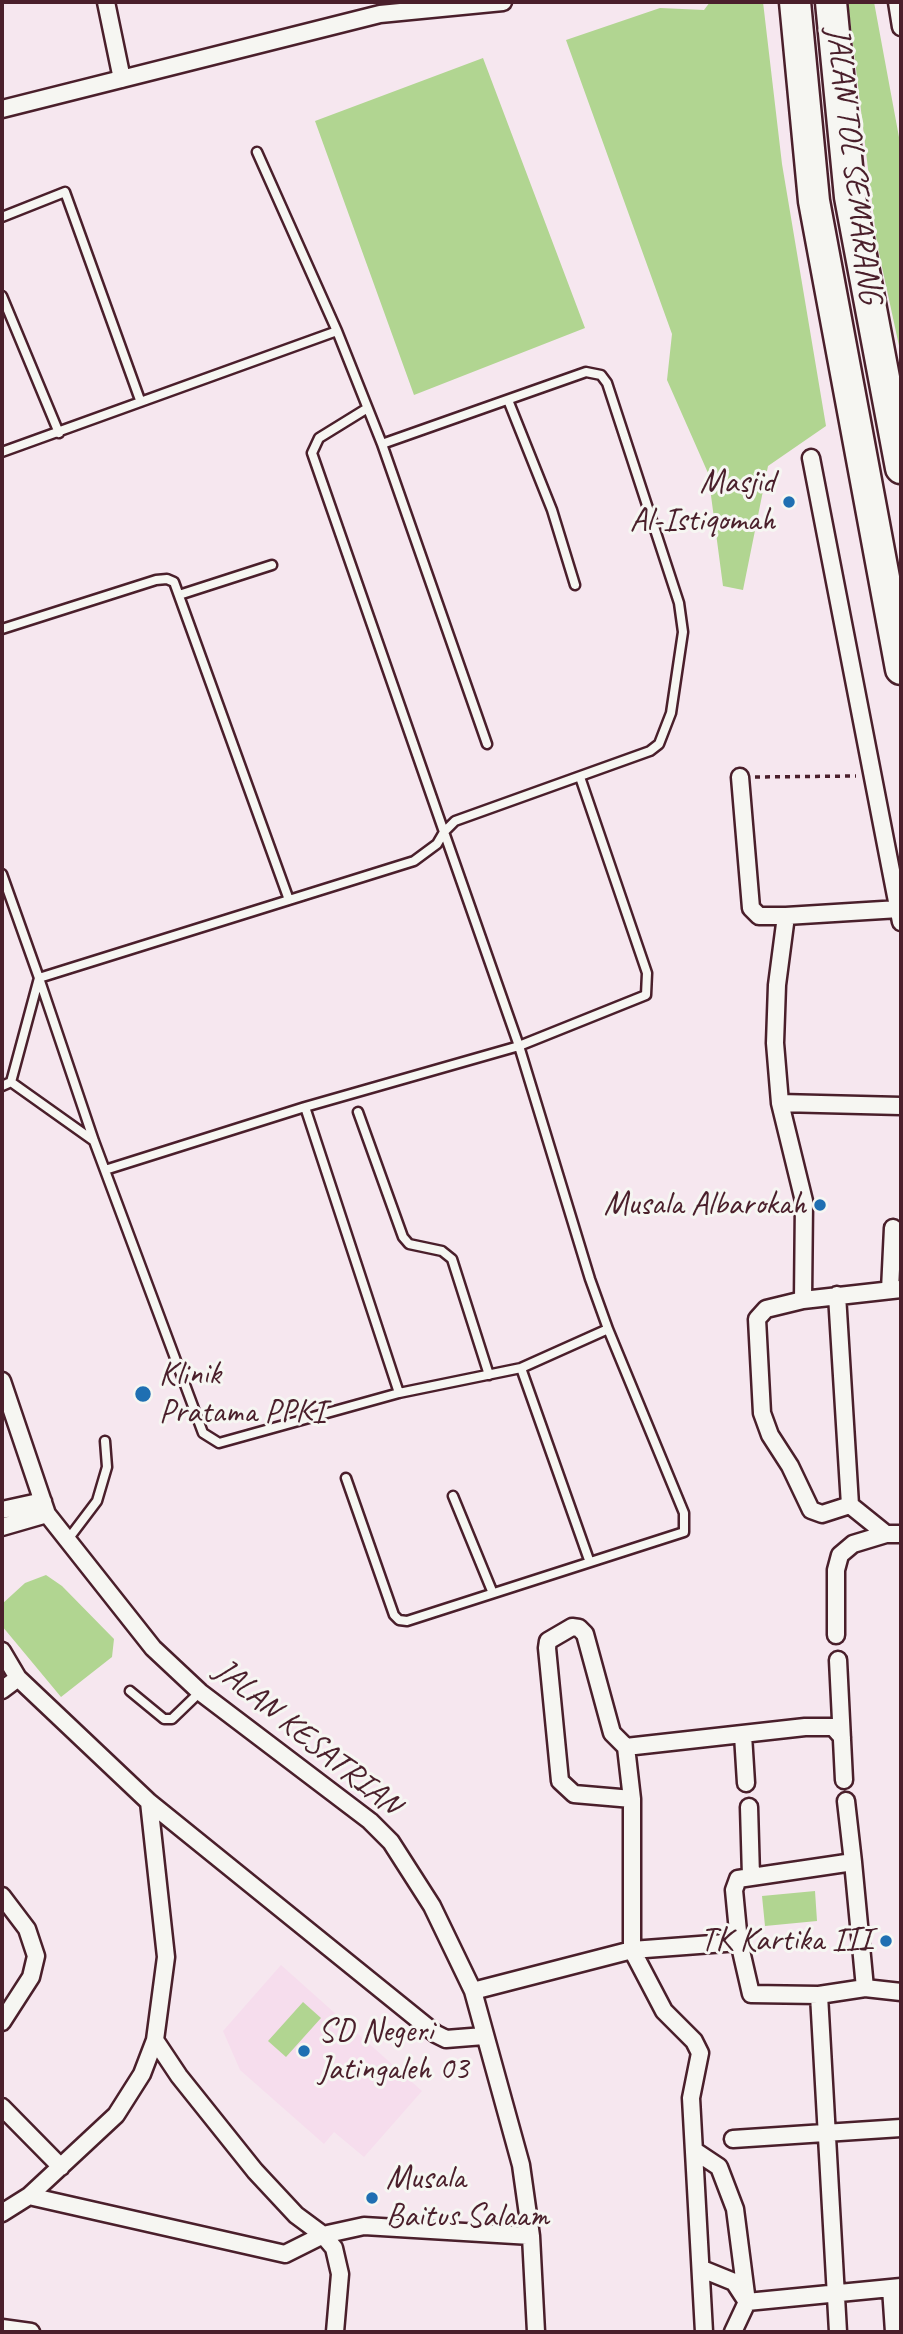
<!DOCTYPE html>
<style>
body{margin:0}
#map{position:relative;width:903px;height:2334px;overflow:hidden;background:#f6e7ef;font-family:Caveat,sans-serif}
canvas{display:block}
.frame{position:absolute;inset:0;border:4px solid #4a1f2b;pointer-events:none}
</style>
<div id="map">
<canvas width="903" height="2334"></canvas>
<div class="frame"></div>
</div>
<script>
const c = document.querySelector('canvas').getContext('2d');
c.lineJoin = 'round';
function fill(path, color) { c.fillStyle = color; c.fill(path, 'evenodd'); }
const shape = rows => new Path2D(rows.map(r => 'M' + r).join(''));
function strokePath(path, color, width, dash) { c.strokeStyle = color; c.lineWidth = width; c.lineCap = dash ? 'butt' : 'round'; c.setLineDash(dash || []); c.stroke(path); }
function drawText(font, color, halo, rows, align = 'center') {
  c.font = font + ' Caveat,sans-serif'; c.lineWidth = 6; c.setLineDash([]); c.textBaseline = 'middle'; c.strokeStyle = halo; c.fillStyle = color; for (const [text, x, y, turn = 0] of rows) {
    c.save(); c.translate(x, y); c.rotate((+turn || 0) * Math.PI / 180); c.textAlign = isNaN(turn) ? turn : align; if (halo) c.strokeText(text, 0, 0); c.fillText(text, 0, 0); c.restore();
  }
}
fill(shape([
 [281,1965,422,2091,364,2157,334,2132,324,2144,240,2070,223,2031]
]), '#f6dded');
fill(shape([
 [710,2,763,2,782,164,826,426,768,466,743,590,723,586,708,473,667,380,672,334,566,40,660,8,704,10],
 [848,2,874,2,901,148,901,355,877,244],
 [483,58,585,328,414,395,315,121],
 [46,1575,62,1586,114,1639,112,1657,61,1697,2,1626,2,1604,25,1583],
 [815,1891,817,1921,765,1926,762,1896],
 [303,2002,321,2018,286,2057,268,2041]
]), '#b1d591');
const lane = shape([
 [257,152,337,331,382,444,586,372,601,375,607,383,679,603,683,632,671,713,659,744,650,751,455,821,444,832,437,844,414,861,39,978,94,1141,203,1433,219,1443,399,1393,521,1368,608,1329,590,1279,519,1046,444,832,312,453,319,438,366,409],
 [2,217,65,192,140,400],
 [2,296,59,433],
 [508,400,552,510,575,585],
 [382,444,487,744],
 [2,452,337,331],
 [179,595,272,565],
 [2,629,156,580,167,579,174,582,289,900],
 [2,874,39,978,11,1082],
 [2,1086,11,1082,94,1141],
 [305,1107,399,1393],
 [358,1112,403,1237,409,1244,442,1251,452,1259,489,1375],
 [105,1170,305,1107,519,1046,646,995,647,973,580,777],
 [521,1368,589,1560],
 [346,1478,394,1615,399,1620,407,1621,684,1532,684,1513,608,1329],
 [453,1496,492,1591],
 [66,1542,97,1501,107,1467,105,1441],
 [130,1691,164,1719,172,1719,200,1692]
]);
const street = shape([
 [106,2,122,79],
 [897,2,901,27],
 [2,109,380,14,503,2],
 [811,458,901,922],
 [740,777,751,908,759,916,786,916],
 [899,909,786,916,777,985,775,1043,780,1103,901,1106],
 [780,1103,804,1201,803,1300,766,1309,757,1319,762,1413,770,1435,790,1466,811,1510,822,1514,850,1505],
 [890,1290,893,1228],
 [837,1295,850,1505,886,1534,901,1534],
 [803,1300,901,1289],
 [2,1381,47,1514,153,1648,200,1692,370,1821,391,1842,432,1906,473,1991,521,2165,531,2236,536,2332],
 [2,1510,43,1501],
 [2,1527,47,1514],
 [836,1635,836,1570,840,1555,853,1544,886,1534],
 [2,1651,18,1678,149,1802,436,2034,446,2039,484,2036],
 [838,1660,844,1780],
 [2,1690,18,1678],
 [743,1735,746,1783],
 [626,1747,632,1799,632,1950,664,2011,694,2041,700,2053,691,2098,704,2332],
 [626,1747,612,1733,585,1634,579,1628,572,1627,548,1641,547,1648,560,1781,574,1794,632,1799],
 [626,1747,805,1727,833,1727,842,1737],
 [846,1801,853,1862],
 [749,1807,751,1876],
 [853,1862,865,1988,819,1995,751,1994,739,1942,734,1890,738,1879,853,1862],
 [2,1896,27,1929,36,1956,31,1977,2,2022],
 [865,1988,901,1992],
 [473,1991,632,1950,739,1942],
 [819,1995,838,2332],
 [155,2040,179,2076,255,2171,296,2215,323,2235,334,2248,340,2274,335,2332],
 [2,2107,61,2167],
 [733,2139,901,2128],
 [695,2151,719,2167,735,2209,747,2302,733,2332],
 [29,2196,285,2254,323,2235,364,2226,531,2236],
 [2,2213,29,2196,116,2115,142,2074,155,2040,166,1957,149,1802],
 [702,2269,734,2282,747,2302,901,2287],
 [891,2288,894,2332],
 [2,2328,31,2332]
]);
const highway = shape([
 [795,2,814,201,901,669],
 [831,2,850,197,901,468]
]);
strokePath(lane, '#4a1f2b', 13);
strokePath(street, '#4a1f2b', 21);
strokePath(highway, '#4a1f2b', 35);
strokePath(shape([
 [755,777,856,776]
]), '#4a1f2b', 3.5, [5, 5]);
strokePath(lane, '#f6f6f2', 8);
strokePath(street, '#f6f6f2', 16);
strokePath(highway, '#f6f6f2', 30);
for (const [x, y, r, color] of [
 [789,502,7,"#1f6fb2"],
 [820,1205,7,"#1f6fb2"],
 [143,1394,9,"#1f6fb2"],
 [886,1941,7,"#1f6fb2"],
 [304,2051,7,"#1f6fb2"],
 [372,2198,7,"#1f6fb2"]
]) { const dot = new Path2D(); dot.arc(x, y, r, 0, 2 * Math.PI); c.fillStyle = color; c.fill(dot); strokePath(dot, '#f6f6f2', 2.5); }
drawText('33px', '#4a1f2b', '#f6f6f2', [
 ["JALAN TOL SEMARANG",853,165,83],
 ["JALAN KESATRIAN",307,1738,39]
]);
drawText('33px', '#4a1f2b', '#f6f6f2', [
 ["Masjid",775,483],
 ["Al-Istiqomah",775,521],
 ["Musala Albarokah",806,1205],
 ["Klinik",159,1375,"left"],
 ["Pratama PPKI",159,1413,"left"],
 ["TK Kartika III",872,1941],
 ["SD Negeri",318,2032,"left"],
 ["Jatingaleh 03",318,2070,"left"],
 ["Musala",386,2179,"left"],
 ["Baitus Salaam",386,2217,"left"]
], 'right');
</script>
